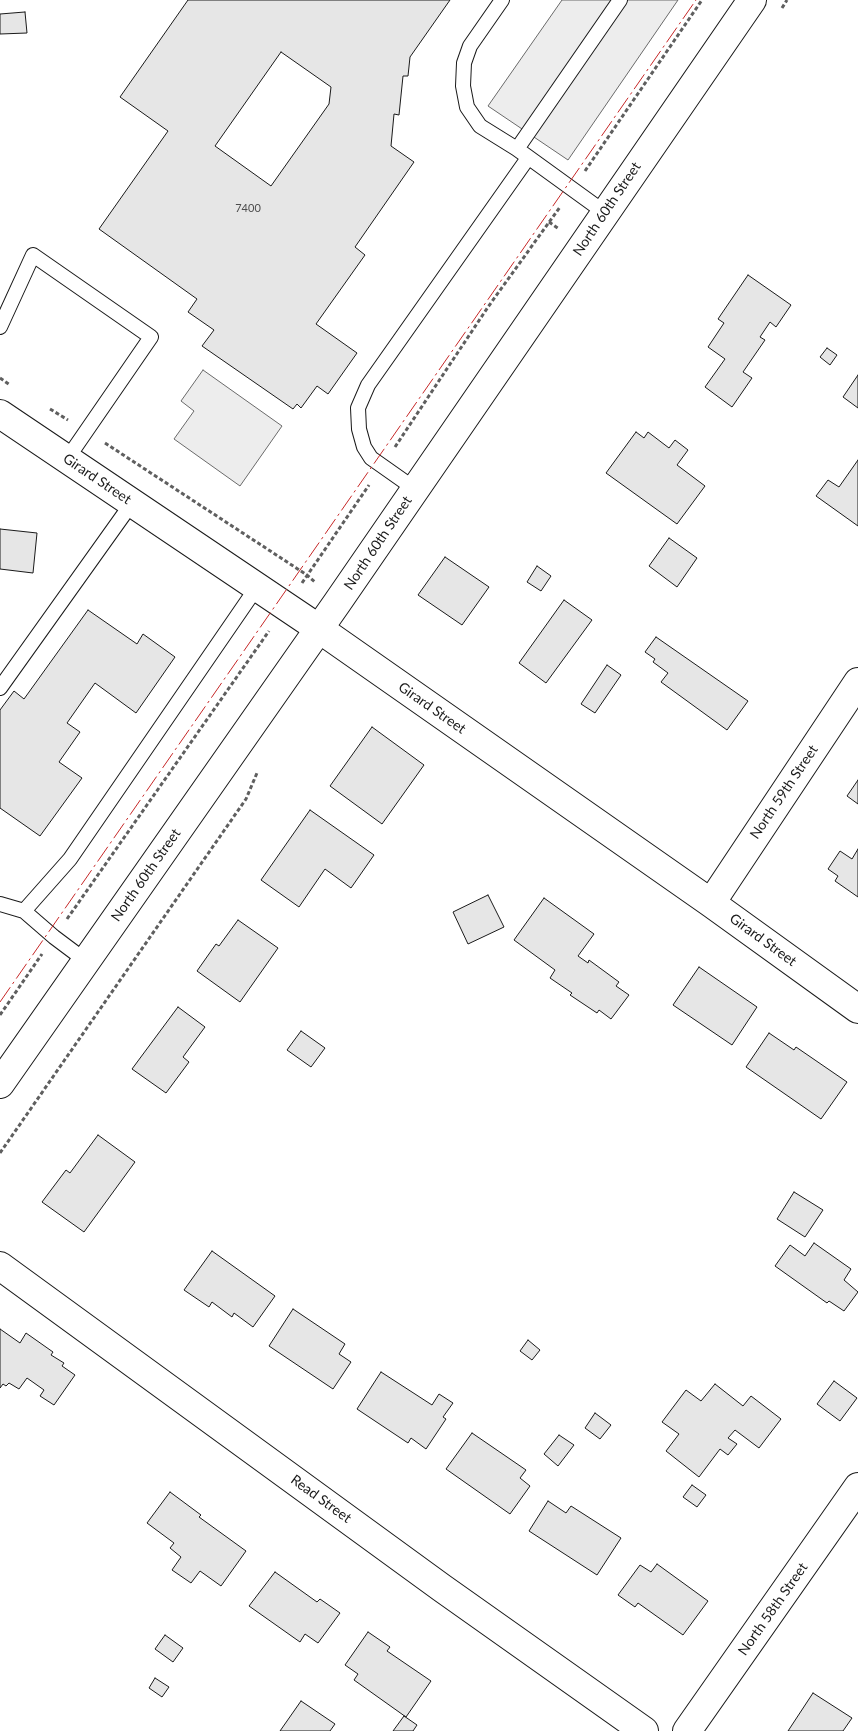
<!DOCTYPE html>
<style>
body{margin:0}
canvas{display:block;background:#fff}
</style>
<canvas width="858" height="1731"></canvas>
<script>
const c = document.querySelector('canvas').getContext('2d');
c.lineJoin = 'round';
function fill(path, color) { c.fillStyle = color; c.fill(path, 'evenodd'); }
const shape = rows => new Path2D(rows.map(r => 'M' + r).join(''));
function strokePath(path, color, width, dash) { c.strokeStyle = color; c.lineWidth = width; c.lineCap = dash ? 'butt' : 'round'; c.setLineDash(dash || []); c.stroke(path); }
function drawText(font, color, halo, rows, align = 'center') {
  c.font = font + ' Lato,sans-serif'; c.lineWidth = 4; c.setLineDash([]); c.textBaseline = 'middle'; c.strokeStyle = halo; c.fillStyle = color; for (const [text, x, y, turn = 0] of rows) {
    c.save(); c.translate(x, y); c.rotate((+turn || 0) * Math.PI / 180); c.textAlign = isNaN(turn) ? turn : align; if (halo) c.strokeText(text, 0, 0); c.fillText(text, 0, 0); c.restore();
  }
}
const built = shape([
 [562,0,678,0,568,160,488,106,562,0],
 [203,370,282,426,240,486,174,439,194,411,181,401,203,370]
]);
fill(built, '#ededed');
strokePath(built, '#6a6a6a', 1);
const building = shape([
 [188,0,450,0,410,57,408,76,403,76,399,115,394,114,391,146,414,162,355,247,365,255,316,324,357,353,328,394,317,386,301,408,297,404,293,409,202,346,214,330,188,312,197,299,99,229,168,131,120,97,188,0],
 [281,52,331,87,329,104,271,186,215,146,281,52],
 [25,12,27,33,0,34,0,14,25,12],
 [748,275,791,305,776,327,770,322,760,337,765,340,743,372,752,378,732,407,705,387,725,359,708,347,724,323,718,319,748,275],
 [827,348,837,355,830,365,820,357,827,348],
 [858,375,858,408,843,397,858,375],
 [636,432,644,438,648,432,669,448,675,440,688,450,677,465,705,486,677,524,606,473,636,432],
 [858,460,858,526,816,496,828,480,839,487,858,460],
 [0,529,37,533,33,573,0,569,0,529],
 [669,538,697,558,677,587,649,566,669,538],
 [445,557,489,587,462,625,418,595,445,557],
 [537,566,551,576,541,591,527,582,537,566],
 [564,600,592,620,546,683,519,663,564,600],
 [88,610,137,644,143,634,175,657,136,713,95,683,67,723,80,732,59,762,82,778,40,836,0,808,0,710,14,691,24,699,88,610],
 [656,637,748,701,727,730,661,682,668,673,653,662,655,659,645,652,656,637],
 [607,665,621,675,595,713,581,704,607,665],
 [372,727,424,765,382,824,330,786,372,727],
 [858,780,858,804,847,796,858,780],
 [310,810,374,855,351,888,325,869,299,907,261,880,310,810],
 [858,849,858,897,835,881,838,876,828,869,840,851,852,859,858,849],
 [488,895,504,927,468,944,453,912,488,895],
 [544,898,594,934,578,956,588,963,589,960,619,982,616,986,629,995,611,1019,599,1010,597,1013,570,995,572,993,550,978,555,970,514,940,544,898],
 [238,920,278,948,240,1002,197,971,216,944,219,946,238,920],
 [699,967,757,1007,732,1045,673,1005,699,967],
 [178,1007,205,1027,183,1057,189,1062,166,1093,132,1069,178,1007],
 [301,1031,325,1048,311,1067,287,1050,301,1031],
 [769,1033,794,1050,796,1047,847,1082,821,1119,746,1067,769,1033],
 [98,1135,135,1162,84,1232,42,1202,66,1170,70,1173,98,1135],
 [794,1192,823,1210,805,1237,777,1219,794,1192],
 [814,1243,851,1269,844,1280,858,1292,844,1311,829,1301,827,1303,775,1266,790,1245,805,1256,814,1243],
 [212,1251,275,1296,253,1327,234,1313,232,1317,212,1302,209,1307,184,1290,212,1251],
 [293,1309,345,1344,339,1354,351,1362,333,1389,269,1346,293,1309],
 [0,1329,20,1343,26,1333,53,1352,51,1355,64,1363,62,1366,75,1375,54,1405,40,1396,44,1390,27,1378,19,1389,9,1383,6,1386,3,1384,0,1388,0,1329],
 [528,1340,540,1350,532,1360,520,1351,528,1340],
 [381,1372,432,1405,439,1394,453,1403,443,1417,446,1419,426,1449,411,1438,408,1443,357,1409,381,1372],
 [834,1381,857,1398,840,1421,817,1404,834,1381],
 [715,1384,743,1406,751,1396,781,1419,759,1448,735,1430,728,1438,737,1444,728,1455,720,1449,699,1477,666,1451,679,1434,662,1422,686,1390,701,1401,715,1384],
 [595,1413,611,1425,600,1439,585,1428,595,1413],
 [472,1433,526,1470,520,1478,530,1486,510,1514,446,1469,472,1433],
 [559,1435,574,1445,558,1466,544,1454,559,1435],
 [692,1485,706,1495,697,1507,683,1497,692,1485],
 [170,1492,201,1515,199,1517,246,1551,221,1586,200,1571,191,1583,172,1570,181,1557,170,1548,174,1543,147,1523,170,1492],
 [548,1501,566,1513,571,1506,621,1538,597,1575,529,1531,548,1501],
 [657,1564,708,1601,683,1635,638,1603,635,1607,618,1595,640,1565,651,1572,657,1564],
 [275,1572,317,1602,320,1599,340,1613,318,1643,305,1634,300,1642,249,1606,275,1572],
 [368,1632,390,1647,387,1651,431,1681,406,1717,354,1680,358,1674,345,1665,368,1632],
 [165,1635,183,1648,173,1662,155,1649,165,1635],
 [155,1678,169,1687,162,1697,149,1688,155,1678],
 [813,1693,852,1718,843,1731,788,1731,813,1693],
 [301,1701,335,1724,330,1731,280,1731,301,1701],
 [404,1716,417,1725,413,1731,393,1731,404,1716]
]);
fill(building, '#e6e6e6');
strokePath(building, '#1a1a1a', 1);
const service = shape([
 [502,0,470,46,464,63,463,86,467,107,480,126,517,149,604,212],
 [517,149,620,0],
 [0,327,33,255,151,337,67,459],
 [415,489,371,458,364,447,359,429,358,408,368,385,528,158],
 [0,688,132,503],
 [0,904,24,911,70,859,257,587],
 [24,911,54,937,86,961]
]);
const minor = shape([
 [318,628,711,903,858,1009],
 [711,903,858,682],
 [0,1266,442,1588,644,1731],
 [687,1731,858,1487]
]);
const tertiary = shape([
 [0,414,318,628]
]);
const secondary = shape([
 [0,1084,337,603,752,0]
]);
strokePath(service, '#1a1a1a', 16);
strokePath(minor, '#1a1a1a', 30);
strokePath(tertiary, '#1a1a1a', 30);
strokePath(secondary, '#1a1a1a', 30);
strokePath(shape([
 [782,8,787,0],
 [585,171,702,0],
 [549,222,559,229],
 [0,378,10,385],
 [50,409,68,420],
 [105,443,307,575,316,583],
 [395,447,488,307,560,207],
 [302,583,369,485],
 [67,919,269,631],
 [0,1015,42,954],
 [0,1153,246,799,257,773]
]), '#5f5f5f', 3, [4, 2.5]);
strokePath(service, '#fff', 14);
strokePath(minor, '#fff', 28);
strokePath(tertiary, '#fff', 28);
strokePath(secondary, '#fff', 28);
strokePath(shape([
 [0,1002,696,0]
]), '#c62828', 1, [18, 4, 2.5, 4]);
drawText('11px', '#4d4d4d', null, [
 ["7400",248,208]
]);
drawText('14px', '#1a1a1a', '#fff', [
 ["North 60th Street",607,209,-56],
 ["Girard Street",97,479,34],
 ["North 60th Street",378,543,-56],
 ["Girard Street",432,708,35],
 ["North 59th Street",784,792,-56],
 ["North 60th Street",146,875,-55],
 ["Girard Street",763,940,36],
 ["Read Street",321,1499,36],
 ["North 58th Street",773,1609,-55]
]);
</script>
